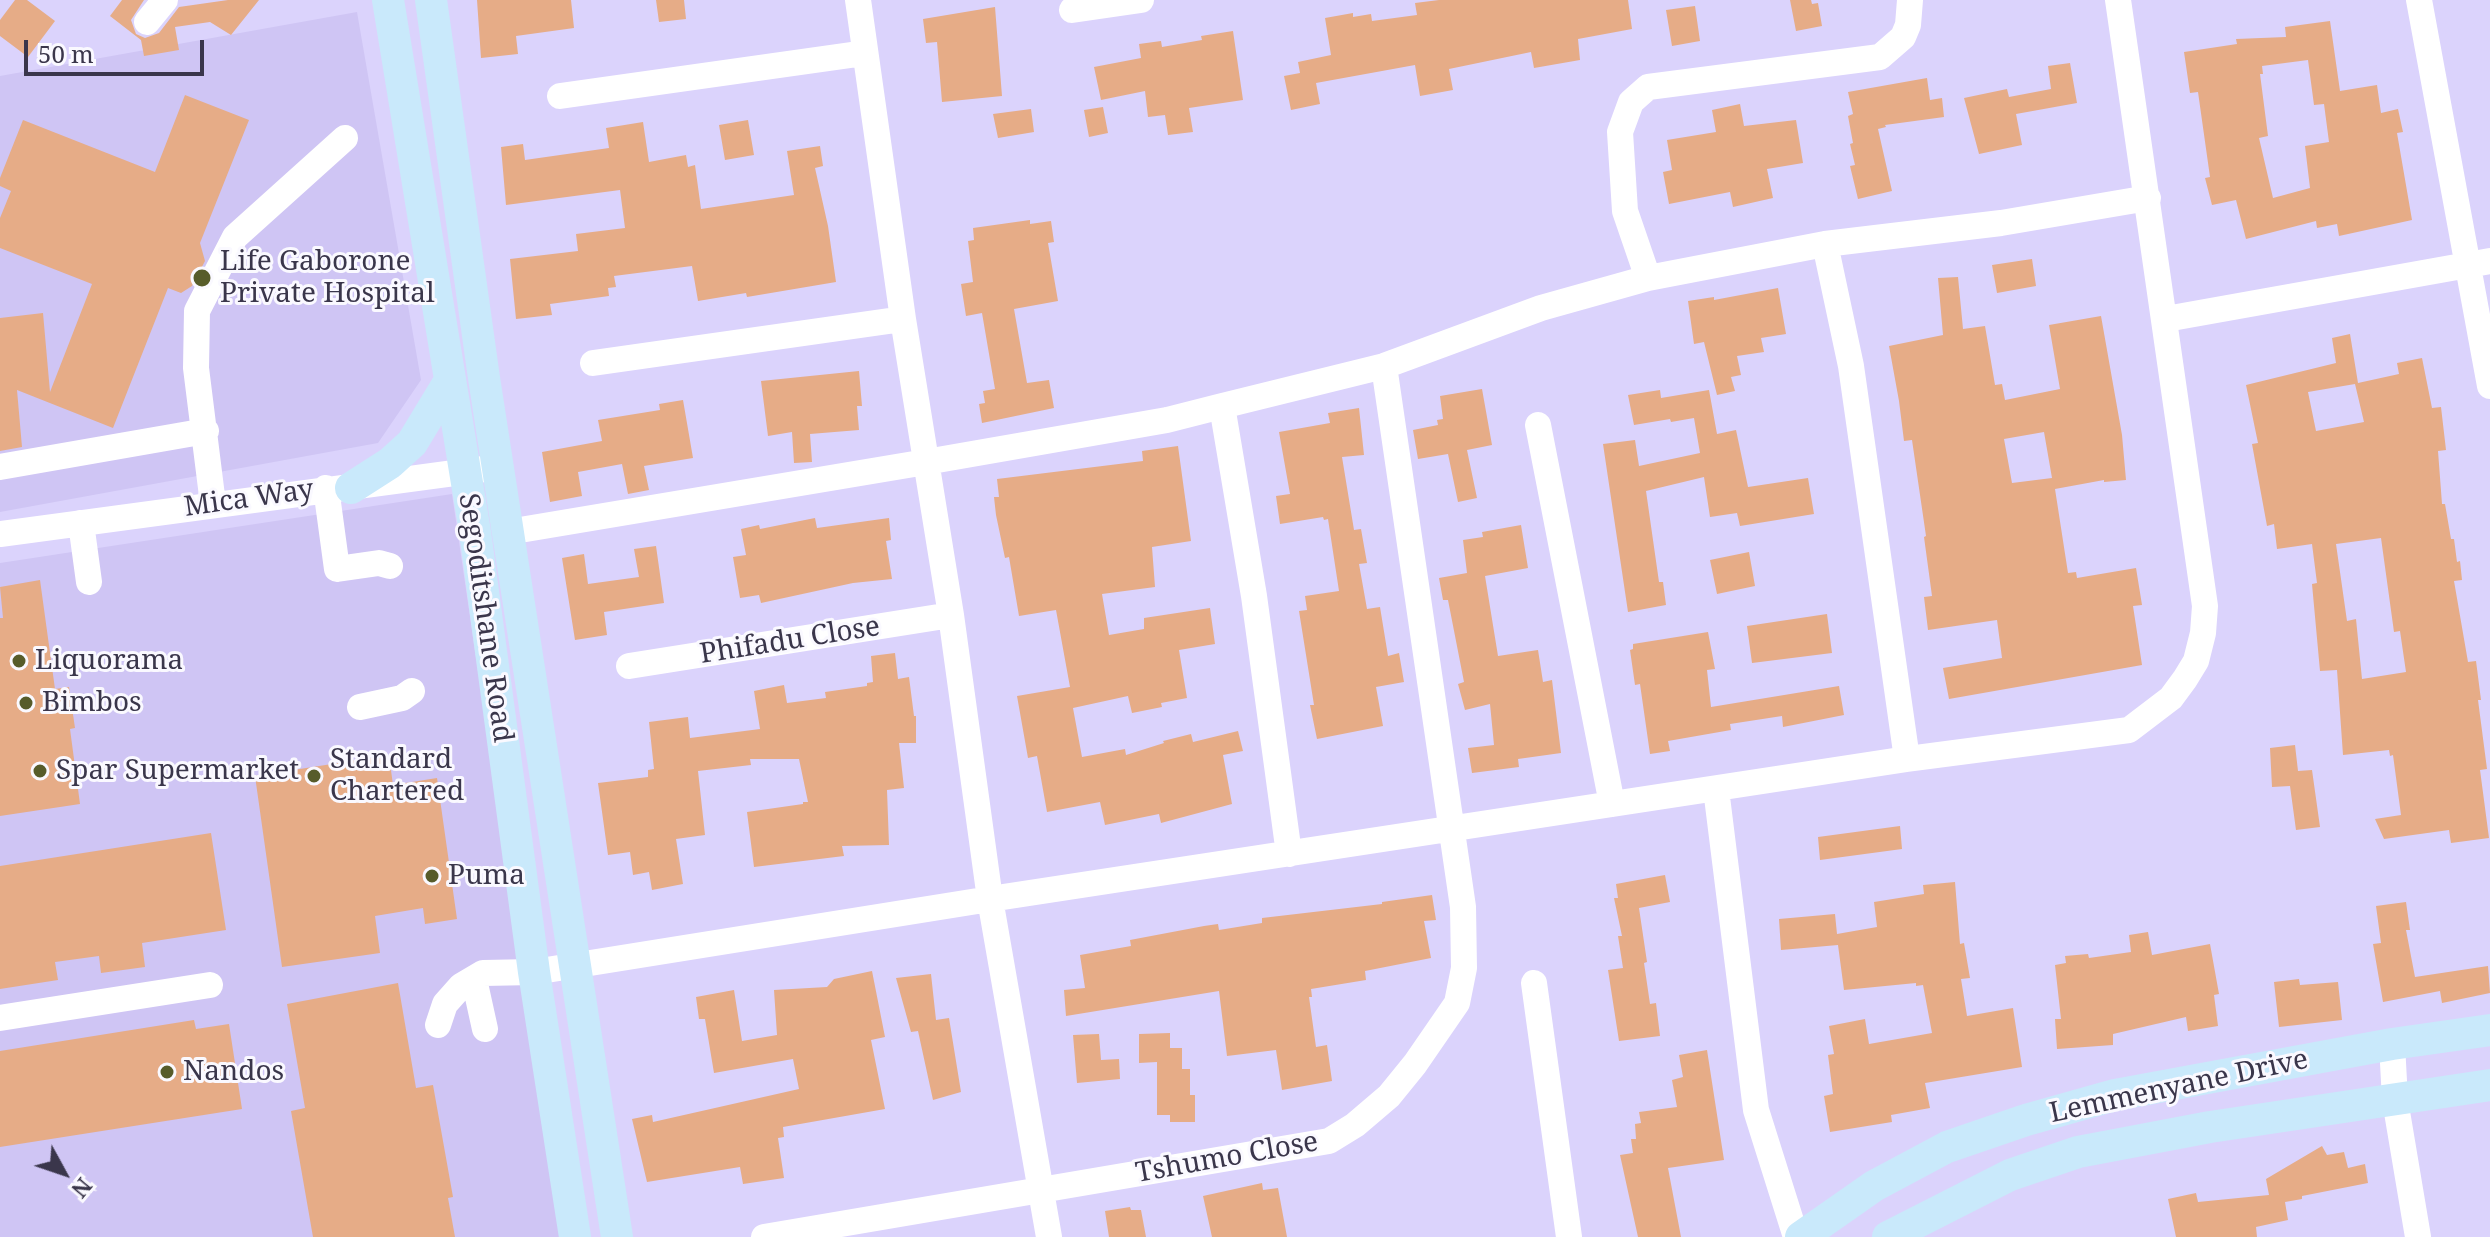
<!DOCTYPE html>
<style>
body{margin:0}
#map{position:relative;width:2490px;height:1237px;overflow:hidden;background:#dbd3fc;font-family:"Noto Serif",serif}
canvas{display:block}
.north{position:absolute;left:24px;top:1133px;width:80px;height:80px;-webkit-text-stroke:6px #faf9ff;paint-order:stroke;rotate:130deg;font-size:22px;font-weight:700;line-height:32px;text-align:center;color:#3a364b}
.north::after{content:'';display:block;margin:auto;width:28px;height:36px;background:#3a364b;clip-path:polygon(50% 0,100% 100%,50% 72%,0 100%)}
.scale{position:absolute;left:24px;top:40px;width:180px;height:36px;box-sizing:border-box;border:4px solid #3a364b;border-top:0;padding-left:10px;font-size:24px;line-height:28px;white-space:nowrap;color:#3a364b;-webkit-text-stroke:6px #faf9ff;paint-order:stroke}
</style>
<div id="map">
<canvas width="2490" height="1237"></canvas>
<div class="north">N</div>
<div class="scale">50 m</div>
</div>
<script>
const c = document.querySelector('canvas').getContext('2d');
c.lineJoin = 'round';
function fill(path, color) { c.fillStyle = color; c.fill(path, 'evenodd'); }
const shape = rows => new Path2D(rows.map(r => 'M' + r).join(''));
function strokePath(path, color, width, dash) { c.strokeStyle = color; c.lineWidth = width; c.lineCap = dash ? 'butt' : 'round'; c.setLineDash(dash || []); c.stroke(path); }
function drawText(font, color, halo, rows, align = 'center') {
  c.font = font + ' "Noto Serif",serif'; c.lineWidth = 6; c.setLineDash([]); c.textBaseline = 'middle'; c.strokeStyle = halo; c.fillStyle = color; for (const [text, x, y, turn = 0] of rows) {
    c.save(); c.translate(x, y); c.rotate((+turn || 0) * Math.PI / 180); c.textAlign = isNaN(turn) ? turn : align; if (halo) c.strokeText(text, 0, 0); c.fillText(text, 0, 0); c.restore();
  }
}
fill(shape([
 [357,12,421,380,378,443,0,512,0,76],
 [452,494,561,1237,0,1237,0,563]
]), '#cfc5f4');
fill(shape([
 [15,0,27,0,55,21,28,57,0,36,0,20],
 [122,0,144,0,131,20,136,34,145,38,159,33,179,7,228,0,259,0,231,35,210,22,175,27,179,50,144,56,141,40,110,16],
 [477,0,571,0,574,28,516,36,518,54,481,58],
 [656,0,684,0,686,19,659,22],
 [1439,0,1628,0,1632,29,1578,39,1580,60,1534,68,1531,52,1449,69,1453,90,1420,96,1415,65,1316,83,1320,104,1291,110,1284,76,1300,73,1298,62,1331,55,1325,18,1353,13,1353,17,1371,14,1372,21,1417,15,1415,3],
 [1790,0,1811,0,1812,4,1818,3,1822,26,1796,31],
 [1695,6,1700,41,1672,46,1666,10],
 [995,7,1002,96,942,102,937,42,926,43,923,19],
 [2330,21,2340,91,2377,85,2381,113,2398,109,2403,132,2397,133,2412,220,2339,236,2337,224,2317,228,2316,221,2246,239,2236,200,2212,205,2205,178,2210,177,2198,92,2190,93,2184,52,2237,44,2236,39,2286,37,2285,27],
 [2308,60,2314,105,2324,104,2329,142,2305,146,2310,188,2273,198,2259,138,2268,136,2260,74,2263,74,2262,66],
 [1233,31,1243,100,1189,108,1193,132,1168,135,1165,115,1148,117,1145,91,1101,100,1094,67,1141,58,1139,44,1161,41,1162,47,1202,40,1201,36],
 [2070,63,2077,103,2016,114,2022,145,1979,154,1964,98,2007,89,2009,97,2051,89,2048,66],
 [1927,78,1930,100,1942,98,1944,117,1885,125,1886,127,1878,129,1892,191,1858,199,1850,166,1855,165,1850,144,1853,143,1848,116,1853,114,1848,92],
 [185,95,249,120,200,243,205,261,192,286,181,293,168,288,113,428,17,390,22,447,0,451,0,318,43,313,50,392,92,284,0,248,0,218,11,191,0,186,0,178,23,120,155,172],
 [1740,104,1744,126,1796,120,1803,163,1767,169,1773,198,1733,207,1730,192,1669,204,1663,172,1672,170,1667,140,1716,132,1712,110],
 [1103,107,1108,133,1089,137,1084,110],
 [1031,109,1034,132,998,138,993,114],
 [748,120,754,155,725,160,719,125],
 [643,122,649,162,686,155,688,167,695,165,701,209,794,195,787,151,820,146,823,166,815,168,828,226,836,282,747,297,746,293,698,301,692,266,614,276,616,287,608,288,609,296,550,304,552,315,516,319,510,259,578,251,576,234,625,228,620,190,506,205,501,147,523,144,525,160,609,148,606,128],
 [1030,220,1030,224,1051,221,1054,242,1048,243,1058,301,1014,309,1027,383,1049,380,1054,408,982,423,979,404,985,403,983,391,995,389,982,313,966,316,961,284,973,282,968,241,974,240,973,228],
 [2032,259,2036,286,1997,293,1992,265],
 [1958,277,1963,329,1985,326,1995,385,2002,384,2005,400,2060,389,2049,325,2101,316,2122,435,2126,480,2104,482,2104,480,2055,489,2068,573,2076,572,2077,578,2136,568,2142,605,2133,606,2142,665,1949,699,1943,668,2002,658,1997,620,1928,630,1924,597,1932,596,1924,537,1926,536,1912,440,1904,441,1899,401,1889,346,1943,335,1938,278],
 [2044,432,2052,478,2012,483,2004,439],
 [1778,288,1786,334,1761,338,1764,352,1737,356,1741,375,1731,377,1735,391,1717,395,1704,342,1694,344,1688,301,1714,297,1714,300],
 [2350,334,2358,383,2399,374,2397,363,2422,358,2432,408,2441,407,2446,450,2438,451,2442,504,2445,504,2451,539,2454,539,2457,562,2460,561,2462,580,2454,581,2468,662,2476,661,2481,700,2478,700,2487,769,2480,770,2489,838,2451,843,2449,830,2384,839,2375,819,2401,815,2393,755,2390,756,2389,750,2343,755,2337,670,2320,671,2312,584,2317,583,2312,544,2277,549,2274,524,2267,526,2252,444,2258,443,2246,385,2336,363,2332,338],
 [2355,384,2364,422,2316,431,2308,392],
 [2381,538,2394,632,2400,631,2406,672,2362,679,2356,619,2347,621,2336,544],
 [859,371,862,406,857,406,859,430,810,434,812,462,794,463,792,432,768,436,761,381],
 [1482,389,1492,445,1467,450,1477,498,1458,502,1448,454,1418,459,1413,430,1438,425,1437,420,1443,419,1440,396],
 [1660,390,1661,398,1709,390,1717,434,1736,430,1748,487,1808,478,1814,514,1740,526,1737,513,1710,517,1704,477,1646,491,1659,582,1663,582,1666,605,1628,612,1603,444,1635,440,1639,466,1700,453,1694,418,1671,422,1670,419,1634,425,1628,395],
 [683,400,693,458,644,466,649,490,628,494,622,464,578,472,582,496,550,502,542,452,602,441,598,420,660,410,659,404],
 [1359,408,1364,455,1342,457,1354,530,1361,529,1367,563,1359,564,1367,609,1380,607,1388,656,1399,653,1404,682,1376,687,1383,726,1317,739,1310,705,1314,705,1299,611,1307,610,1305,596,1339,591,1328,519,1324,520,1323,517,1280,524,1276,496,1290,494,1279,432,1330,423,1328,413],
 [1178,446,1191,541,1152,547,1155,587,1102,594,1109,635,1144,629,1144,618,1210,608,1215,644,1179,650,1187,698,1161,703,1162,707,1132,713,1128,696,1073,708,1082,757,1125,749,1126,755,1164,743,1163,741,1191,734,1193,742,1238,731,1243,751,1223,755,1232,804,1161,823,1159,814,1105,825,1100,802,1047,812,1037,756,1028,758,1017,696,1070,687,1056,610,1019,616,1009,557,1005,558,996,515,994,497,999,497,997,479,1143,461,1142,451],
 [815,518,817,528,889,518,891,540,886,541,892,579,853,583,761,603,759,595,740,598,733,557,746,555,741,529,759,525,760,529],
 [1521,525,1528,568,1485,576,1498,656,1538,650,1543,682,1552,680,1561,753,1518,759,1519,767,1472,773,1468,748,1494,745,1490,704,1465,710,1458,684,1464,682,1448,600,1443,600,1439,578,1467,573,1463,540,1483,537,1482,532],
 [656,546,664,603,604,612,607,635,575,640,562,558,584,554,588,584,639,577,634,549],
 [1749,552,1755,586,1717,594,1710,560],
 [40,580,55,689,69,687,75,728,70,729,80,804,0,816,0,618,3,618,0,587],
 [1827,614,1832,653,1752,663,1747,626],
 [1708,632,1715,669,1707,670,1711,707,1839,686,1844,715,1783,727,1782,716,1730,724,1731,730,1668,741,1670,751,1650,754,1640,684,1635,685,1630,650,1633,649,1633,644],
 [895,653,898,679,909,677,914,716,916,716,916,743,899,743,904,788,887,790,889,845,842,846,844,856,754,867,747,812,803,804,803,802,808,802,799,759,750,759,751,765,698,771,705,835,676,839,683,884,652,890,649,872,633,875,630,852,608,855,598,783,648,777,648,770,654,769,649,722,688,717,690,738,760,729,754,691,784,685,787,703,826,698,825,692,867,686,867,683,873,682,871,656],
 [2295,745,2298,771,2312,770,2320,827,2296,830,2290,786,2272,787,2270,748],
 [383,756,390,763,393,785,437,778,457,919,425,924,423,908,375,916,380,953,282,967,255,776],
 [1900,826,1902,849,1820,860,1818,837],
 [211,833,226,930,142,943,145,967,101,973,99,956,55,962,58,980,0,989,0,866],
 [1665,875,1670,902,1639,908,1647,962,1644,963,1650,1004,1656,1003,1660,1036,1619,1041,1608,970,1623,968,1618,936,1622,936,1614,898,1618,898,1616,884],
 [1955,882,1960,944,1964,943,1970,978,1961,979,1967,1016,2013,1008,2022,1067,1925,1083,1930,1108,1891,1115,1892,1122,1830,1132,1824,1096,1833,1094,1828,1055,1834,1054,1829,1026,1865,1019,1869,1044,1932,1033,1923,985,1916,986,1916,983,1844,990,1838,945,1781,950,1779,919,1835,914,1837,934,1877,927,1874,902,1924,894,1923,885],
 [1432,895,1436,920,1424,921,1431,958,1365,971,1366,980,1311,989,1312,997,1309,997,1316,1047,1327,1045,1332,1081,1282,1090,1276,1050,1227,1056,1219,991,1066,1016,1064,990,1085,988,1080,955,1131,946,1130,940,1204,926,1218,924,1219,930,1262,923,1262,918,1382,904,1382,902],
 [2406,902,2410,930,2406,930,2415,977,2488,966,2490,993,2442,1003,2440,991,2383,1002,2373,944,2381,943,2376,906],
 [2148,932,2152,955,2210,944,2219,994,2214,995,2218,1026,2188,1031,2186,1017,2113,1034,2113,1045,2057,1049,2055,1019,2061,1019,2055,965,2066,963,2065,956,2088,954,2089,958,2131,952,2129,935],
 [872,971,885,1037,871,1040,885,1109,783,1127,784,1137,778,1138,784,1178,743,1184,740,1167,647,1182,632,1119,652,1115,653,1122,799,1089,793,1059,714,1073,705,1019,699,1019,696,997,734,990,742,1041,777,1035,774,990,827,987,834,979],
 [931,974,936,1020,949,1018,961,1092,933,1100,918,1031,911,1032,896,978],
 [2299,979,2300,985,2338,982,2342,1020,2279,1027,2274,982],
 [398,983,416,1088,433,1085,453,1197,448,1198,455,1237,313,1237,291,1111,305,1108,287,1004],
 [194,1020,196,1029,229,1024,242,1109,0,1147,0,1051],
 [1170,1033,1170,1048,1182,1048,1182,1069,1190,1069,1190,1095,1195,1095,1195,1122,1170,1122,1170,1115,1157,1115,1157,1062,1139,1063,1139,1034],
 [1099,1034,1101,1060,1119,1059,1120,1079,1077,1083,1073,1035],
 [1707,1050,1724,1160,1668,1168,1681,1237,1638,1237,1620,1155,1633,1153,1631,1139,1636,1139,1635,1124,1641,1123,1639,1112,1677,1107,1672,1080,1683,1077,1679,1055],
 [2322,1146,2327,1155,2344,1152,2348,1168,2365,1164,2368,1183,2302,1196,2302,1199,2285,1202,2288,1220,2256,1227,2257,1237,2176,1237,2168,1199,2196,1193,2198,1202,2269,1195,2266,1179],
 [1262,1183,1263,1190,1278,1188,1287,1237,1212,1237,1203,1196],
 [1130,1207,1131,1210,1141,1210,1146,1237,1109,1237,1105,1211]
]), '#e6ac87');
strokePath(shape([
 [858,0,903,319,951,615,990,899,1049,1237],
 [2419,0,2490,386],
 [1072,10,1141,0],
 [147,22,165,0],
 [560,96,865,53],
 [1825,244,1648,278,1625,211,1620,132,1631,102,1648,87,1880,57,1903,37,1908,25,1910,0],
 [2166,319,2490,261],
 [593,363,903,319],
 [1222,406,1384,366,1541,308,1648,278],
 [1538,425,1612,804],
 [0,467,206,431],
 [326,488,337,569,379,563,390,566],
 [213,504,196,368,197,311,235,237,345,138],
 [81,523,89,582],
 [508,532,926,462,1167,420,1222,406,1254,596,1289,854],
 [0,534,484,469],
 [629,666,951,615],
 [360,707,402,698,412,691],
 [1907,759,1851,366,1825,244,2001,223,2148,198],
 [1716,789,1756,1110,1796,1237],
 [474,979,485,1029],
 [1534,983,1569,1237],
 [0,1018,210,985],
 [438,1025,445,1004,461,986,483,973,534,972,990,899,1907,759,2129,730,2171,698,2185,679,2196,661,2203,633,2205,606,2118,0],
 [2392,1044,2395,1100,2418,1237],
 [764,1237,1329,1141,1355,1125,1389,1096,1415,1064,1457,1003,1464,968,1463,907,1384,366]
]), '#fff', 26);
strokePath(shape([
 [388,0,475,532,534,972,575,1237],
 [431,0,484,378,617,1237],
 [351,488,390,463,412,443,449,382],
 [1801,1237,1874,1186,1947,1147,2026,1120,2115,1095,2392,1044,2490,1030],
 [1888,1237,2010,1175,2078,1152,2210,1127,2490,1085]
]), '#c9e9fb', 32);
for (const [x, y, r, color] of [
 [202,278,10,"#575c2a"],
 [19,661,8,"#575c2a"],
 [26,703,8,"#575c2a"],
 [40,771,8,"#575c2a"],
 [314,776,8,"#575c2a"],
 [432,876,8,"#575c2a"],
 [167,1072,8,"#575c2a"]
]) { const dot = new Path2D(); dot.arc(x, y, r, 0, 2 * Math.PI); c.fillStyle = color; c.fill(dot); strokePath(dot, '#faf9ff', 3); }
drawText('28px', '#3a364b', '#faf9ff', [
 ["Life Gaborone",220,262],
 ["Private Hospital",220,294],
 ["Liquorama",35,661],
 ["Bimbos",42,703],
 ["Standard",330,760],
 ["Chartered",330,792],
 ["Spar Supermarket",56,771],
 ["Puma",448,876],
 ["Nandos",183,1072]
], 'left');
drawText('28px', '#3a364b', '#faf9ff', [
 ["Mica Way",249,499,-8],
 ["Segoditshane Road",485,618,82],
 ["Phifadu Close",790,641,-9],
 ["Lemmenyane Drive",2179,1087,-12],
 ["Tshumo Close",1227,1158,-10]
]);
</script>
